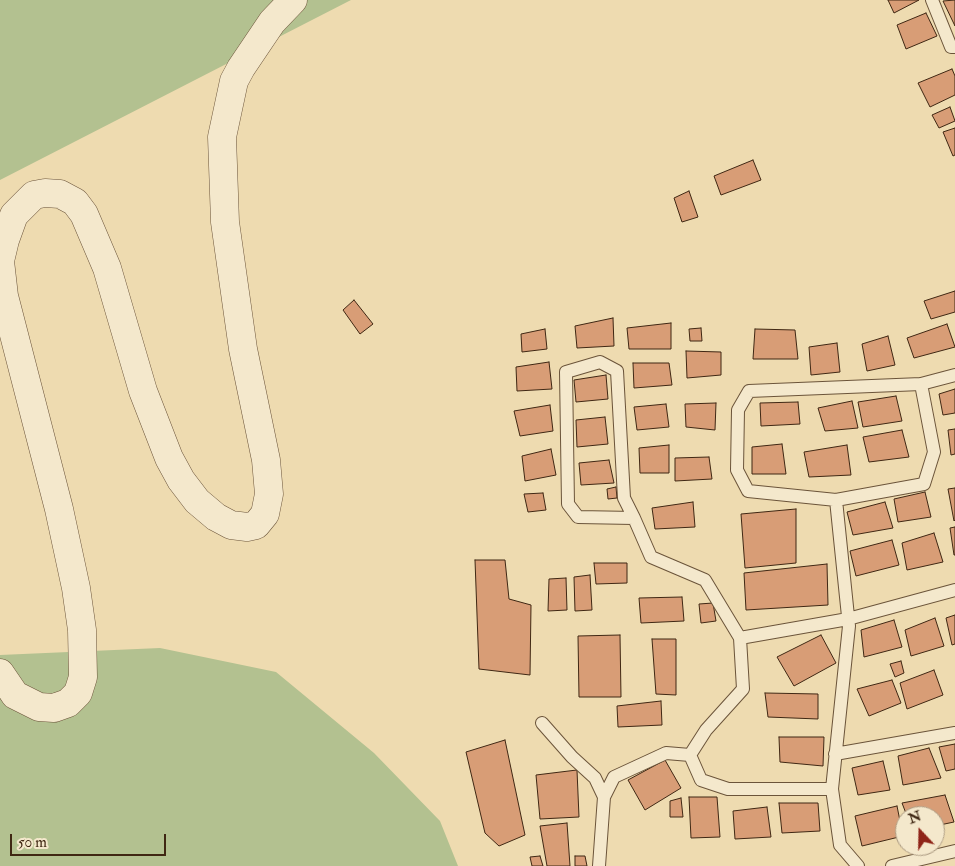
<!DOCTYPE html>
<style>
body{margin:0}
#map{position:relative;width:955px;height:866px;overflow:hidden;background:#eedbb0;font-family:"IM FELL Double Pica",serif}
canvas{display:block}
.north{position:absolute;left:895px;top:806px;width:50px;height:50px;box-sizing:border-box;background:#f4e8cc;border:1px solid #ac9b82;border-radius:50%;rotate:339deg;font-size:14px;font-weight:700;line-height:20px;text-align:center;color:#3f2713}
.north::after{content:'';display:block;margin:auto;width:18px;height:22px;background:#8f2418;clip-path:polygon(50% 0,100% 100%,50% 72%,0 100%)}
.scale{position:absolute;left:10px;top:834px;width:156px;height:22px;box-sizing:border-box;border:2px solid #3f2713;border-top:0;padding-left:6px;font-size:15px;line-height:18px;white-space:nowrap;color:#3f2713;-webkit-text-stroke:4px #f4e8cc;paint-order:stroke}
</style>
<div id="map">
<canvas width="955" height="866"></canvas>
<div class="north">N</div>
<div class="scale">50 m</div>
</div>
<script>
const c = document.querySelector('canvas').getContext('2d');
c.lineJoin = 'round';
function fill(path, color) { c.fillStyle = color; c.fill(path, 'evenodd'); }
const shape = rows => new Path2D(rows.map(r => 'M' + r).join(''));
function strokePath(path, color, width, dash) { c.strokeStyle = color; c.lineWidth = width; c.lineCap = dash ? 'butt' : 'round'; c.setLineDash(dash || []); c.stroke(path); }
fill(shape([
 [0,0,351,0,0,180],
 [160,648,276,672,374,753,440,821,458,866,0,866,0,655]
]), '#b3c190');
const building = shape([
 [888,0,919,0,894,13,888,0],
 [955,0,955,26,943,1,955,0],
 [926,13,937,36,906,49,897,25,926,13],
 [952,69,955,76,955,95,930,107,918,83,952,69],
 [950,107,955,121,939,128,932,115,950,107],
 [955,128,955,155,953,156,943,132,955,128],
 [753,160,761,180,721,195,714,176,753,160],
 [689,191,698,217,682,222,674,198,689,191],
 [955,291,955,312,931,319,924,301,955,291],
 [354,300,373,324,360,334,343,310,354,300],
 [613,318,614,346,577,348,575,326,613,318],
 [671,323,671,349,629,349,627,328,671,323],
 [947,324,955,347,914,358,907,338,947,324],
 [701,328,702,341,690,341,689,329,701,328],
 [545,329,547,349,522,352,521,334,545,329],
 [755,329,795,330,798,359,753,359,755,329],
 [888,336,895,365,867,371,862,344,888,336],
 [837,343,840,372,811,375,809,347,837,343],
 [686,351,721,352,721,375,687,378,686,351],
 [549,362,552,389,517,391,516,367,549,362],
 [633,363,669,363,672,385,634,388,633,363],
 [606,375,608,399,576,402,574,380,606,375],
 [955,389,955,413,943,415,939,394,955,389],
 [896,396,902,421,863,427,858,402,896,396],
 [852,401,858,428,825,431,818,408,852,401],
 [798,402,800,424,761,426,760,403,798,402],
 [716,403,715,430,686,427,685,404,716,403],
 [666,404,669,427,637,430,634,407,666,404],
 [550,405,553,431,520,436,514,411,550,405],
 [605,417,608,444,577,447,576,420,605,417],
 [955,429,955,454,951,455,948,430,955,429],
 [902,430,909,457,869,462,863,437,902,430],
 [782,444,786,474,752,474,752,447,782,444],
 [669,445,669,473,640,473,639,448,669,445],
 [847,445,851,475,809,477,804,452,847,445],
 [551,449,556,475,525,481,522,456,551,449],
 [709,457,712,479,675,481,675,458,709,457],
 [609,460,614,483,581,485,579,463,609,460],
 [616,487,617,498,608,499,607,489,616,487],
 [955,488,955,520,954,521,948,489,955,488],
 [925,492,931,517,898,522,894,499,925,492],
 [543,493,546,510,528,512,524,494,543,493],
 [693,502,695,527,655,529,652,508,693,502],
 [885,502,893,528,853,535,847,512,885,502],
 [796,509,796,563,745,568,741,514,796,509],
 [955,527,955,555,954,555,950,528,955,527],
 [934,533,943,562,907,570,902,543,934,533],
 [892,540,899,565,856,576,850,551,892,540],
 [475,560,505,560,509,599,531,605,530,675,479,669,475,560],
 [594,563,627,563,627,583,596,584,594,563],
 [827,564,828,605,746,610,744,573,827,564],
 [590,575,592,610,575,611,574,577,590,575],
 [566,578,567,610,548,611,549,579,566,578],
 [682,597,684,621,641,623,639,598,682,597],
 [713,603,716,621,701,623,699,604,713,603],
 [955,615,955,644,952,645,946,618,955,615],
 [935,618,944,646,911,656,905,630,935,618],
 [894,620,902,647,864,657,861,630,894,620],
 [620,635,621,697,579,697,578,636,620,635],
 [821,635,836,663,794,686,777,657,821,635],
 [652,639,676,639,676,695,656,694,652,639],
 [901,661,904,673,895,677,890,664,901,661],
 [934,670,943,695,907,709,900,683,934,670],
 [892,680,901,703,869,716,857,689,892,680],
 [765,693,818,694,818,719,768,717,765,693],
 [661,701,662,725,618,727,617,706,661,701],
 [779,737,824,737,823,766,780,762,779,737],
 [505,740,525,835,499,846,485,833,466,752,505,740],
 [955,744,955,769,946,771,939,747,955,744],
 [929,748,941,778,903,785,898,756,929,748],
 [665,760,681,788,645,810,628,780,665,760],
 [883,761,890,790,858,795,852,768,883,761],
 [577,770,579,817,540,819,536,775,577,770],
 [945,795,954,822,935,826,935,816,907,816,902,803,945,795],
 [689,797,717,797,720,837,691,838,689,797],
 [681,798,683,817,670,817,670,801,681,798],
 [779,803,818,803,820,831,782,833,779,803],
 [897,806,903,836,862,846,855,816,897,806],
 [767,807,771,837,735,839,733,811,767,807],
 [567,823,570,866,547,866,540,826,567,823],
 [540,856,543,866,532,866,530,857,540,856],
 [575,856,585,856,587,866,575,866,575,856]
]);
fill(building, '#d89d76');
strokePath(building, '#3f2713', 1);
const service = shape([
 [932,0,951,47,955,47],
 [921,384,934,452,924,484,836,500,748,491,737,470,738,410,749,391,921,384,955,375],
 [836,500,849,626,832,789,840,845,858,866],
 [634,518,578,517,568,504,566,372,600,362,617,371,624,498,634,518,651,557,705,580,740,638,743,689,706,730,690,755,701,780,728,789,832,789],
 [740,638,848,619,955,590],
 [542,723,572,757,595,778,604,797,599,866],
 [835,754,955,733],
 [604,797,614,777,666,753,690,755],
 [892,866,955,851]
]);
const tertiary = shape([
 [0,673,15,695,39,707,54,708,68,703,78,693,83,677,82,630,76,588,59,509,4,296,0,261,5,240,14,215,34,195,45,193,60,194,75,202,84,214,107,268,143,391,169,458,181,480,197,501,216,517,231,525,247,527,256,525,265,514,269,494,266,460,243,349,225,222,222,137,234,81,241,68,272,22,293,0]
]);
strokePath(service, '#6b543a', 14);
strokePath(tertiary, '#6b543a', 29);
strokePath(service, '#f4e8cc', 12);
strokePath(tertiary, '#f4e8cc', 28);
</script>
